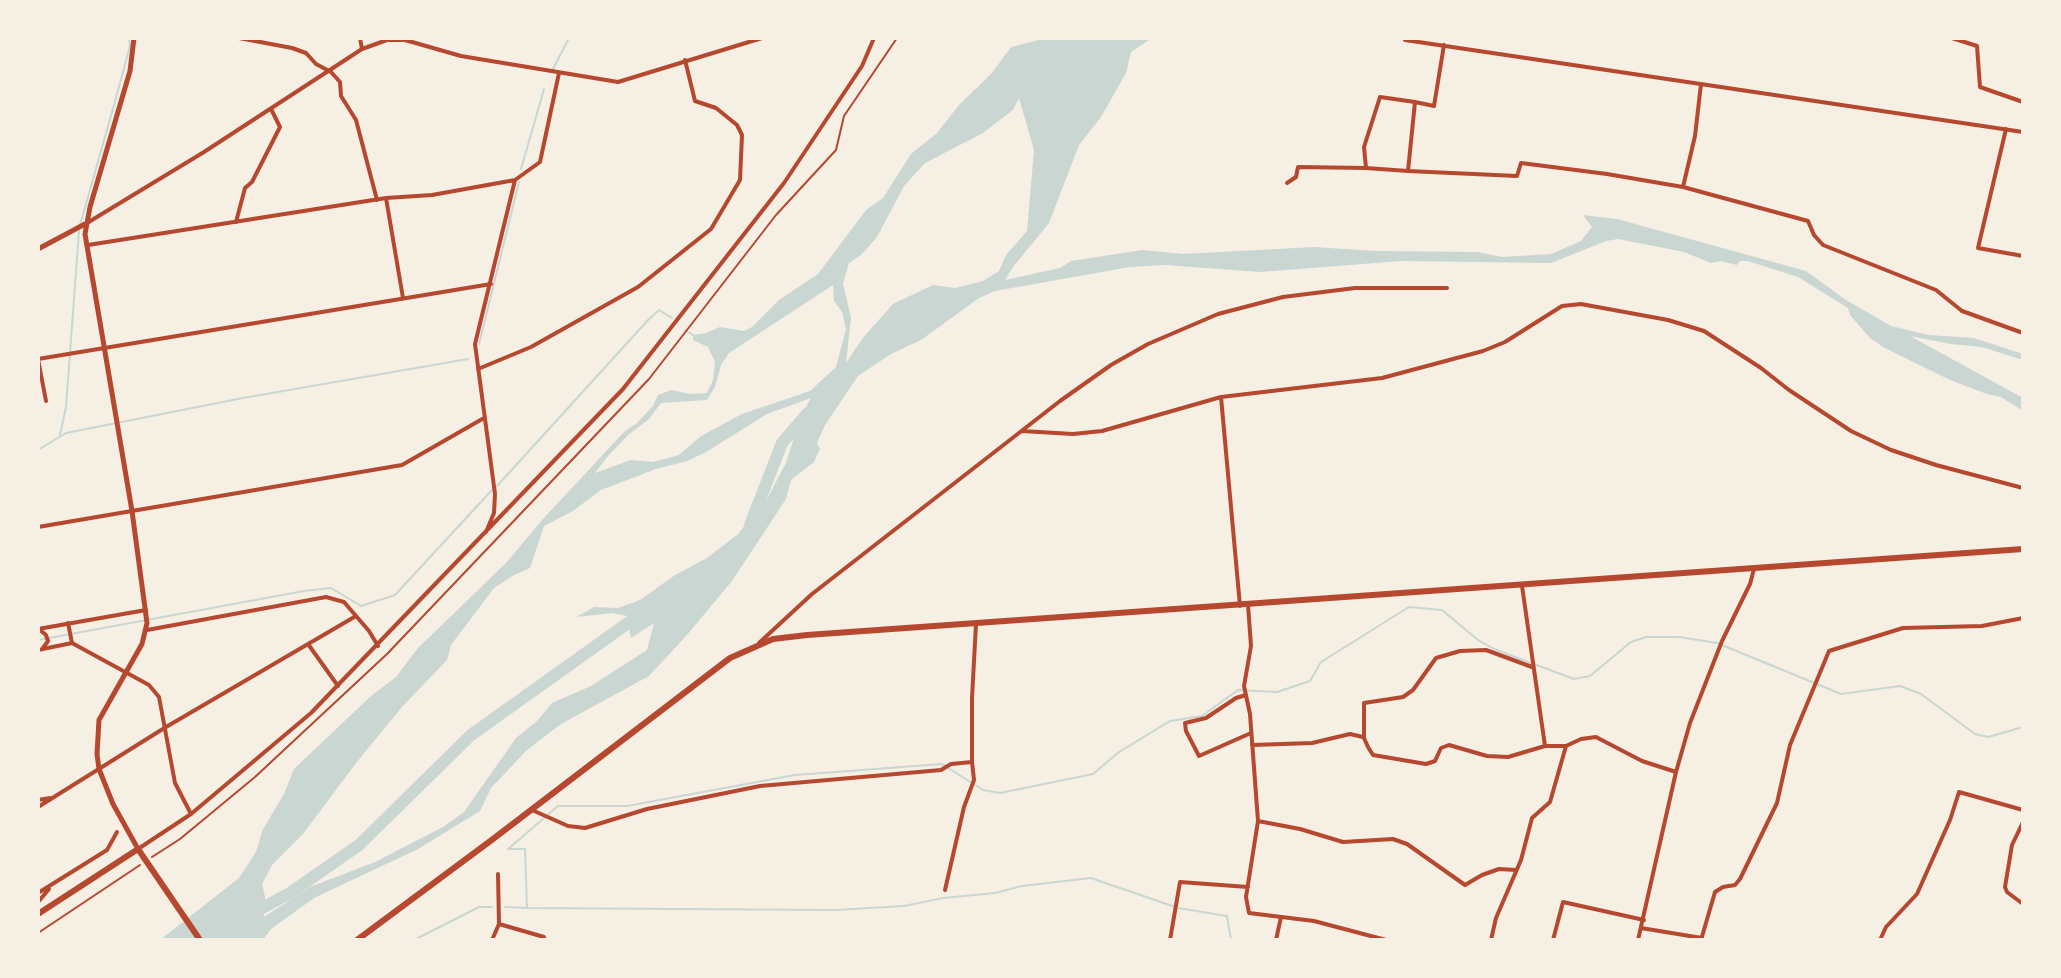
<!DOCTYPE html>
<style>
body{margin:0}
#map{position:relative;width:2061px;height:978px;overflow:hidden;background:#f6efe4;font-family:"Open Sans",sans-serif}
canvas{display:block}
.frame{position:absolute;inset:0;border:40px solid #f6efe4;pointer-events:none}
</style>
<div id="map">
<canvas width="2061" height="978"></canvas>
<div class="frame"></div>
</div>
<script>
const c = document.querySelector('canvas').getContext('2d');
c.lineJoin = 'round';
function fill(path, color) { c.fillStyle = color; c.fill(path, 'evenodd'); }
const shape = rows => new Path2D(rows.map(r => 'M' + r).join(''));
function strokePath(path, color, width, dash) { c.strokeStyle = color; c.lineWidth = width; c.lineCap = dash ? 'butt' : 'round'; c.setLineDash(dash || []); c.stroke(path); }
fill(shape([
 [1046,38,1152,38,1131,52,1126,73,1101,117,1079,145,1049,223,1013,267,1005,280,1060,268,1071,261,1142,250,1183,254,1314,247,1375,251,1477,252,1502,257,1551,254,1581,241,1592,227,1583,215,1617,219,1806,271,1846,300,1891,326,1929,335,1974,338,2023,354,2023,360,1982,347,1951,344,1910,336,2023,398,2023,411,2001,397,1987,394,1950,380,1883,347,1870,338,1850,315,1848,308,1798,277,1748,261,1740,261,1737,265,1721,261,1711,263,1684,252,1618,239,1606,241,1551,263,1401,261,1260,272,1165,265,1130,267,995,291,979,298,921,340,891,354,858,376,825,425,817,443,820,449,814,462,791,480,786,499,732,581,686,636,649,676,561,724,527,750,491,788,480,811,418,849,314,898,271,929,263,940,160,940,239,878,256,852,263,829,284,794,294,769,371,696,396,677,418,648,507,562,542,520,625,431,637,423,653,406,658,395,671,390,690,394,707,393,713,380,715,362,708,347,693,340,693,335,706,333,720,327,744,331,752,327,779,300,818,274,866,210,883,198,911,154,937,133,959,105,992,73,1011,47],
 [1019,98,1034,150,1027,231,1006,255,999,271,983,281,955,288,933,285,893,304,862,339,846,363,851,318,843,283,849,263,862,254,877,237,904,186,925,163,983,133,1013,110],
 [833,285,834,301,842,312,846,329,836,367,810,391,742,414,701,436,679,455,653,462,631,460,595,473,607,457,628,435,649,419,661,403,707,400,715,387,721,365,729,353],
 [811,398,801,415,786,463,768,497,737,535,707,558,675,575,640,600,618,608,594,607,576,617,612,613,627,616,631,638,654,623,647,650,591,686,552,703,537,721,516,738,464,812,443,827,375,862,310,887,264,917,265,897,262,884,272,865,303,834,356,763,402,707,447,660,451,645,494,588,514,575,530,568,544,526,573,511,601,490,656,469,687,461,706,452,767,414]
]), '#c9d6d2');
strokePath(shape([
 [553,69,569,38],
 [521,169,544,89],
 [80,225,114,105,130,46,129,38],
 [685,330,693,335],
 [479,344,519,182],
 [60,435,66,407,79,231],
 [38,450,66,433,243,398,468,359],
 [497,486,649,319,659,310,672,318],
 [38,640,304,591,331,588,361,606,395,595,492,490],
 [505,907,527,908,525,849,508,849,558,806,627,806,795,775,942,764,983,790,1000,793,1093,774,1119,752,1170,721,1202,716,1238,690,1277,692,1310,681,1321,662,1409,607,1442,610,1478,640,1494,649,1574,679,1590,676,1631,642,1646,637,1679,637,1717,643,1841,694,1900,686,1921,694,1975,734,1988,737,2023,727],
 [527,908,835,910,904,906,943,898,995,893,1022,886,1091,878,1178,908,1227,916,1231,940],
 [414,940,479,907,492,907]
]), '#c9d6d2', 2);
strokePath(shape([
 [750,525,782,443,807,414],
 [253,913,290,893,359,845,471,735,642,613]
]), '#c9d6d2', 12);
strokePath(shape([
 [152,857,180,839,255,777,387,654,649,379,776,215,836,150,844,116,897,38],
 [38,933,140,865]
]), '#b5482f', 2);
strokePath(shape([
 [239,38,292,48,306,53,316,64,331,72,340,82,341,96,356,120,377,200],
 [360,38,362,49],
 [1952,38,1977,46,1980,87,2023,102],
 [1405,40,2023,132],
 [1415,102,1434,106,1444,45],
 [2006,129,1978,248,2023,256],
 [1408,171,1415,102,1380,97,1364,147,1366,168,1408,171,1517,176,1521,163,1607,174,1683,187,1808,221,1814,235,1823,245,1936,290,1962,311,2023,333],
 [1287,183,1296,177,1298,167,1366,168],
 [1683,187,1695,136,1701,84],
 [386,198,403,298],
 [236,222,245,188,252,182,280,127,271,109],
 [87,223,204,152,362,49,387,40,405,40,461,56,618,82,762,38],
 [88,245,386,198,432,195,515,180,540,162,559,73],
 [38,359,491,284],
 [38,359,46,401],
 [478,369,531,347,638,287,711,229,740,180,742,135,737,125,716,108,695,101,685,60],
 [1221,397,1240,606],
 [1022,431,1073,434,1102,431,1221,397,1382,378,1483,351,1505,342,1562,306,1581,304,1668,320,1704,331,1761,368,1789,390,1851,431,1891,450,1936,465,2023,488],
 [38,527,402,465,484,418],
 [486,532,494,513,495,494,475,344,515,180],
 [1522,586,1545,746],
 [1248,605,1251,646,1244,686,1250,714,1258,821,1246,897,1249,913,1314,921,1386,940],
 [38,629,146,610],
 [40,630,46,635,48,641,43,648],
 [147,630,326,597,344,602,369,631,378,646],
 [759,643,812,594,1060,401,1111,365,1148,344,1218,314,1283,297,1355,288,1447,288],
 [308,644,338,686],
 [38,650,72,643],
 [1532,667,1486,650,1460,651,1436,658,1413,690,1403,697,1364,703,1364,738,1368,747,1373,755,1426,764,1435,761,1441,748,1449,745,1487,756,1508,757,1545,746,1566,746,1581,739,1596,737,1642,761,1676,772],
 [1246,695,1236,698,1206,718,1185,723,1186,731,1199,756,1251,733],
 [1252,745,1312,743,1350,734,1363,737],
 [38,800,50,798],
 [38,807,166,727,356,616],
 [532,810,568,826,585,828,647,809,760,786,941,770,951,764,972,762,972,698,976,624],
 [191,814,311,713,623,389,784,183,862,66,874,38],
 [1258,821,1300,829,1343,842,1393,839,1407,844,1465,885,1482,875,1499,869,1516,870],
 [2023,822,2012,845,2005,887,2007,892,2023,904],
 [498,874,499,924],
 [945,890,964,807,974,780,972,762],
 [38,893,107,850,117,832],
 [38,902,49,889],
 [1641,928,1702,938],
 [492,940,499,924,544,937],
 [1170,940,1180,882,1248,887],
 [1276,940,1281,917],
 [1491,940,1496,918,1521,860,1532,818,1550,802,1566,746],
 [1553,940,1563,902,1644,920],
 [1638,940,1676,772,1690,723,1722,641,1750,584,1754,569],
 [1701,940,1715,892,1723,887,1735,885,1740,879,1777,803,1790,745,1829,651,1903,628,1982,626,2023,618],
 [1880,940,1886,927,1917,894,1950,820,1959,792,2023,810]
]), '#b5482f', 4);
strokePath(shape([
 [68,623,72,643,149,685,159,697,175,783,191,814,138,849]
]), '#b5482f', 4);
strokePath(shape([
 [134,38,130,71,90,207,85,234,132,511,147,623,142,644,99,720,97,754,99,769,113,804,138,849],
 [38,249,85,224]
]), '#b5482f', 5);
strokePath(shape([
 [38,914,138,849,200,940],
 [357,940,493,839,730,658,773,639,807,635,2023,549]
]), '#b5482f', 6);
</script>
